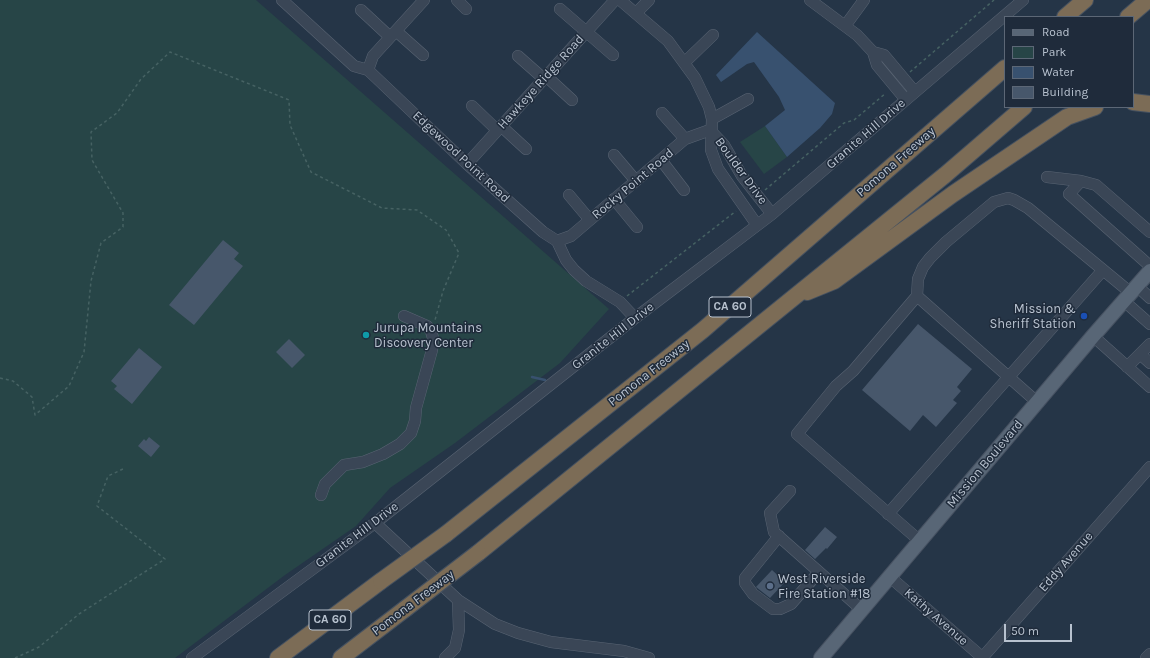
<!DOCTYPE html>
<style>
body{margin:0}
#map{position:relative;width:1150px;height:658px;overflow:hidden;background:#253547;font-family:Karla,sans-serif}
canvas{display:block}
.legend{position:absolute;left:1004px;top:16px;width:130px;height:92px;box-sizing:border-box;background:#1f2b3b;border:1px solid #5c6776;margin:0;padding:5px 7px;list-style:none;font-size:12px;color:#b8c2cf}
.legend li{display:flex;align-items:center;gap:8px;height:20px}
.legend b{width:20px;border:1px solid #5c6776}
.scale{position:absolute;left:1004px;top:624px;width:68px;height:18px;box-sizing:border-box;border:2px solid #b8c2cf;border-top:0;padding-left:5px;font-size:12px;line-height:14px;white-space:nowrap;color:#b8c2cf;-webkit-text-stroke:3px #1f2b3b;paint-order:stroke}
</style>
<div id="map">
<canvas width="1150" height="658"></canvas>
<ul class="legend">
<li><b style="height:5px;background:#586676"></b>Road</li>
<li><b style="height:11px;background:#274547"></b>Park</li>
<li><b style="height:11px;background:#38516f"></b>Water</li>
<li><b style="height:11px;background:#47576b"></b>Building</li>
</ul>
<div class="scale">50 m</div>
</div>
<script>
const c = document.querySelector('canvas').getContext('2d');
c.lineJoin = 'round';
function fill(path, color) { c.fillStyle = color; c.fill(path, 'evenodd'); }
const shape = rows => new Path2D(rows.map(r => 'M' + r).join(''));
function strokePath(path, color, width, dash) { c.strokeStyle = color; c.lineWidth = width; c.lineCap = dash ? 'butt' : 'round'; c.setLineDash(dash || []); c.stroke(path); }
function drawText(font, color, halo, rows, align = 'center') {
  c.font = font + ' Karla,sans-serif'; c.lineWidth = 3; c.setLineDash([]); c.textBaseline = 'middle'; c.strokeStyle = halo; c.fillStyle = color; for (const [text, x, y, turn = 0] of rows) {
    c.save(); c.translate(x, y); c.rotate((+turn || 0) * Math.PI / 180); c.textAlign = isNaN(turn) ? turn : align; if (halo) c.strokeText(text, 0, 0); c.fillText(text, 0, 0); c.restore();
  }
}
fill(shape([
 [0,0,256,0,609,309,560,363,455,443,390,488,356,526,285,575,175,658,0,658],
 [765,126,787,157,764,174,740,142]
]), '#274547');
fill(shape([
 [757,32,835,103,832,114,820,128,787,157,765,126,785,110,779,97,754,62,747,64,721,82,716,75]
]), '#38516f');
strokePath(shape([
 [532,377,545,380]
]), '#38516f', 2.5);
fill(shape([
 [223,240,239,253,234,259,243,266,194,325,169,305],
 [918,324,972,369,957,387,961,391,953,400,957,403,936,427,923,415,910,431,862,390],
 [289,339,305,355,292,368,276,352],
 [139,348,162,367,132,404,114,389,117,386,111,381],
 [149,437,160,446,151,457,138,446,144,439,146,441],
 [825,527,837,537,827,549,826,548,815,559,805,550],
 [772,570,785,582,770,598,756,587]
]), '#47576b');
const minor = shape([
 [282,0,354,66,368,70,467,164,543,232,557,241],
 [457,0,466,9],
 [620,0,668,41,695,78,709,107,712,119,711,150,718,169,757,225],
 [810,0,857,35,873,52,877,65,906,100],
 [560,9,613,55],
 [361,10,390,37],
 [636,13,649,0],
 [845,26,864,0],
 [396,31,423,55],
 [873,52,884,55,915,92],
 [518,56,544,79],
 [685,62,713,35],
 [368,70,373,56,424,0],
 [546,76,572,100],
 [472,106,497,130],
 [662,113,685,139],
 [712,119,748,99],
 [501,126,526,149],
 [710,130,724,145,742,176,772,214],
 [614,155,636,181],
 [661,160,684,190],
 [467,164,615,0],
 [1047,177,1081,181],
 [569,195,590,220],
 [614,199,637,227],
 [1150,232,1096,185,1081,181,1069,194,1150,266],
 [557,241,571,236,685,139,710,130],
 [557,241,566,260,574,270,586,281,620,302,635,318],
 [1137,286,1150,298],
 [917,296,918,279,923,267,930,258,946,242,994,202,1008,198,1014,200,1028,208,1131,293],
 [1124,301,1150,324],
 [1093,336,1150,387],
 [1140,354,1150,363],
 [1127,367,1150,344],
 [790,491,770,513,774,532,862,610],
 [321,495,325,484,344,465,363,462,383,454,400,444,411,433,415,421,416,408,432,350,433,338,431,331,427,326,404,316],
 [888,514,1103,270],
 [375,523,458,600,495,624,518,633,551,642,624,651,649,658],
 [779,536,745,578,745,583,753,594,773,609,780,609,791,604,819,572],
 [920,541,797,434,836,386,853,371,917,296,1037,402],
 [890,577,983,658],
 [192,658,375,523,635,318,772,214,1023,0],
 [445,658,455,648,459,630,458,600],
 [982,658,1150,467],
 [1146,658,1150,654]
]);
const major = shape([
 [821,658,1093,336,1150,271]
]);
const highway = shape([
 [1065,17,1085,0],
 [1128,17,1148,0],
 [1133,102,1150,104],
 [807,292,834,281,953,194,1067,117,1095,107],
 [446,534,703,330,1005,68],
 [478,553,945,175,1024,107],
 [278,658,381,581],
 [341,658,405,609]
]);
strokePath(minor, '#596473', 12);
strokePath(major, '#475262', 16);
strokePath(highway, '#455160', 18);
strokePath(shape([
 [910,72,994,0],
 [765,190,844,123,854,120,886,93],
 [627,296,736,211],
 [0,378,13,381,32,397,35,415,69,386,84,352,91,281,101,243,123,227,123,213,92,160,91,132,117,113,141,79,170,52,289,100,290,125,311,172,382,208,417,210,446,230,459,253,443,291,435,320],
 [15,658,39,647,79,614,165,559,97,506,108,476,123,469]
]), '#466263', 1.5, [3, 3]);
strokePath(minor, '#3a4656', 11);
strokePath(major, '#586676', 14);
strokePath(highway, '#7c6c56', 16);
const highwayBridge = shape([
 [381,581,446,534],
 [405,609,478,553]
]);
strokePath(highwayBridge, '#455160', 18, []);
strokePath(highwayBridge, '#7c6c56', 16);
for (const [x, y, r, color] of [
 [1084,316,4,"#1a4fb4"],
 [366,335,4,"#0f9aa8"],
 [770,586,4,"#5c6f8a"]
]) { const dot = new Path2D(); dot.arc(x, y, r, 0, 2 * Math.PI); c.fillStyle = color; c.fill(dot); strokePath(dot, '#1f2b3b', 1.5); }
for (const [x, y, w] of [
 [730,307,42],
 [330,620,42]
]) { const box = new Path2D(); box.roundRect(x - w / 2, y - 10, w, 20, 3); c.fillStyle = '#1f2b3b'; c.fill(box); strokePath(box, '#b8c2cf', 1); }
drawText('bold 12px', '#b8c2cf', null, [
 ["CA 60",730,307],
 ["CA 60",330,620]
]);
drawText('13px', '#b8c2cf', '#1f2b3b', [
 ["Hawkeye Ridge Road",541,82,-48],
 ["Granite Hill Drive",866,134,-41],
 ["Edgewood Point Road",461,157,43],
 ["Pomona Freeway",896,162,-41],
 ["Boulder Drive",741,171,54],
 ["Rocky Point Road",633,184,-40],
 ["Granite Hill Drive",613,336,-38],
 ["Pomona Freeway",649,373,-38],
 ["Mission Boulevard",985,464,-50],
 ["Granite Hill Drive",357,535,-37],
 ["Eddy Avenue",1066,562,-49],
 ["Pomona Freeway",413,603,-37],
 ["Kathy Avenue",936,617,41]
]);
drawText('13px', '#b8c2cf', '#1f2b3b', [
 ["Mission &",1076,309,"right"],
 ["Sheriff Station",1076,324,"right"],
 ["Jurupa Mountains",374,328],
 ["Discovery Center",374,343],
 ["West Riverside",778,579],
 ["Fire Station #18",778,594]
], 'left');
</script>
